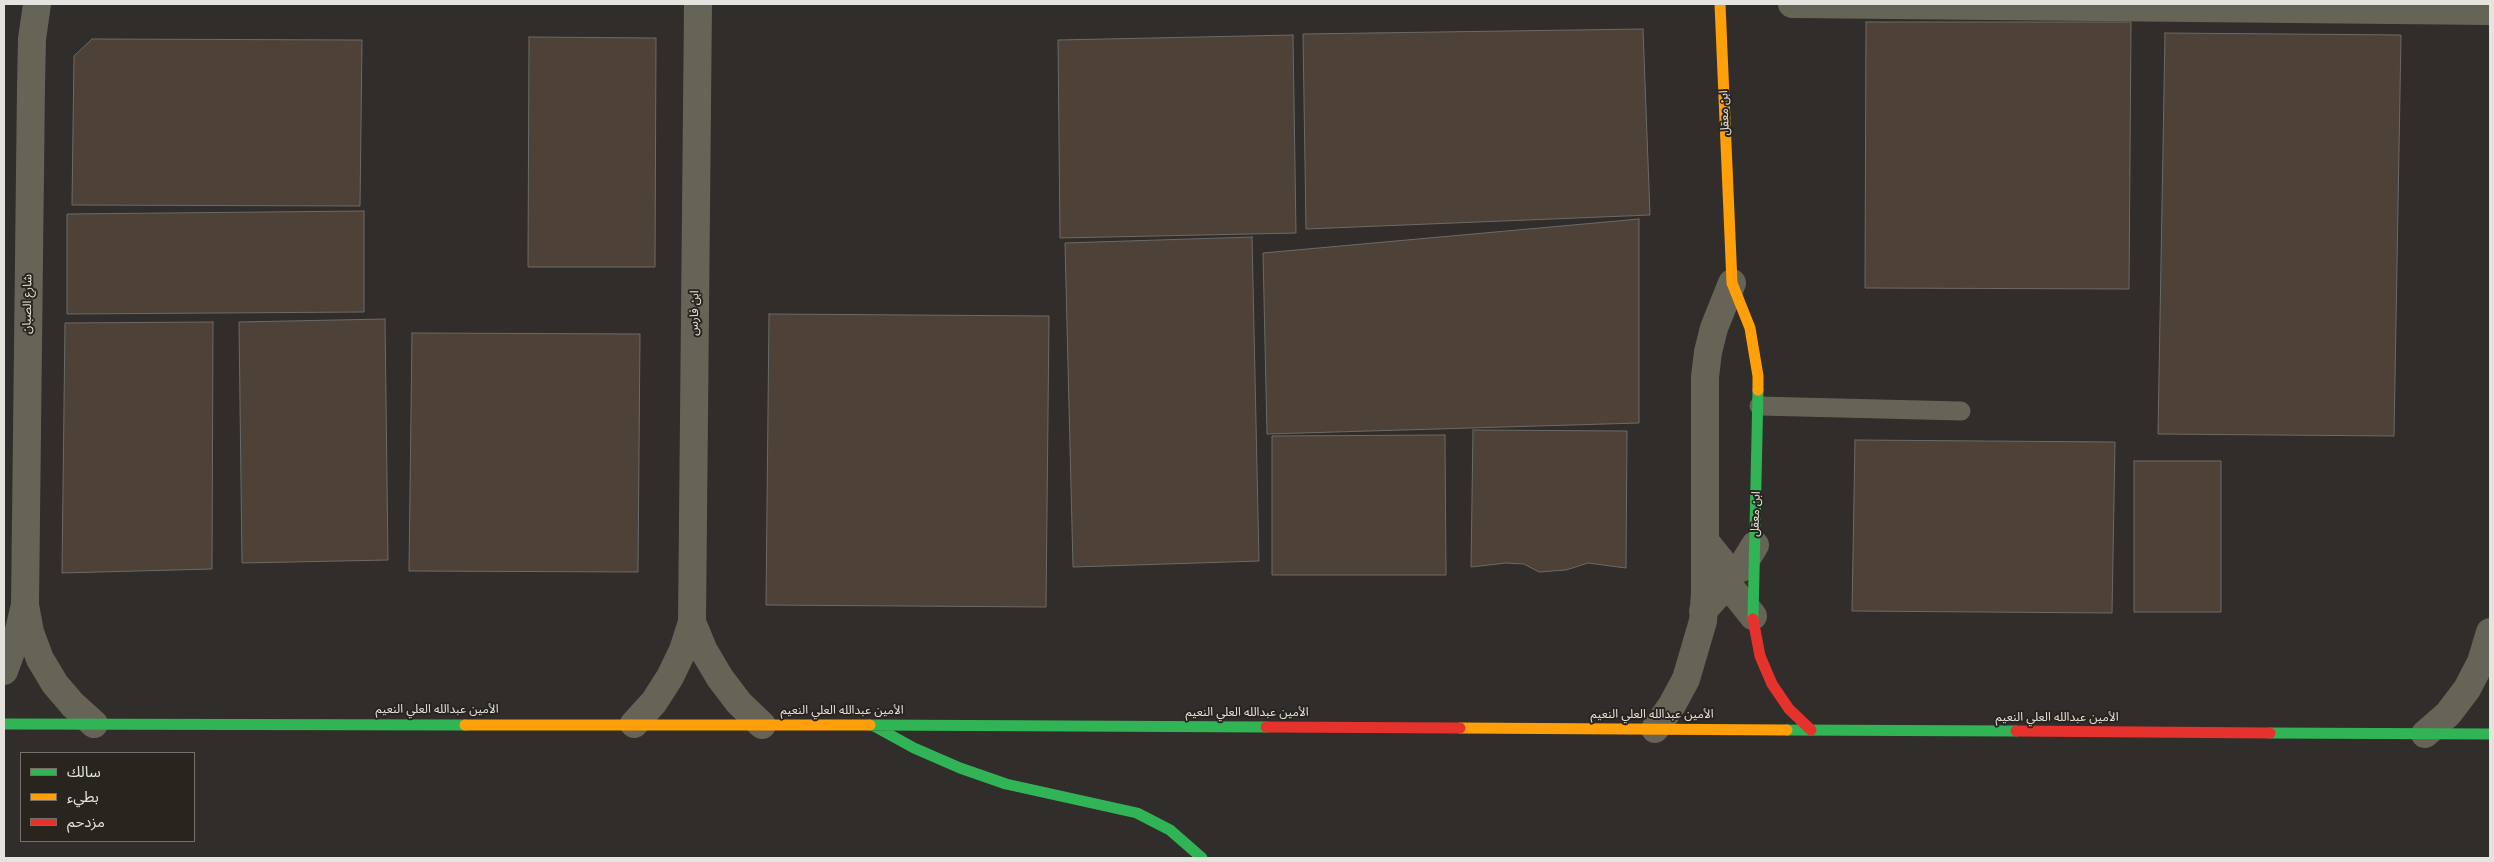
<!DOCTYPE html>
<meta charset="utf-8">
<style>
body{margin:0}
#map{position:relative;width:2494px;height:862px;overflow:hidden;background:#302d2a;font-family:Poppins,"Noto Sans Arabic",sans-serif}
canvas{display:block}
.frame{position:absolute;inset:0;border:5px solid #e5e3de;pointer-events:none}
.legend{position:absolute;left:20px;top:752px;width:175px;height:90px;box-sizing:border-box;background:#28251e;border:1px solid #74716b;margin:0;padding:6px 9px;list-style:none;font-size:15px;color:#e5e3de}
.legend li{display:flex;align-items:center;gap:10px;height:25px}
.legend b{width:25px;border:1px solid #74716b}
</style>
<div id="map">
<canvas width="2494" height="862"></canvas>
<div class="frame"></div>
<ul class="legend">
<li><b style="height:6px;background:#30b455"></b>سالك</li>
<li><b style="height:6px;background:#ff9f0a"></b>بطيء</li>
<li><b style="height:6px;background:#e5322d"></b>مزدحم</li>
</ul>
</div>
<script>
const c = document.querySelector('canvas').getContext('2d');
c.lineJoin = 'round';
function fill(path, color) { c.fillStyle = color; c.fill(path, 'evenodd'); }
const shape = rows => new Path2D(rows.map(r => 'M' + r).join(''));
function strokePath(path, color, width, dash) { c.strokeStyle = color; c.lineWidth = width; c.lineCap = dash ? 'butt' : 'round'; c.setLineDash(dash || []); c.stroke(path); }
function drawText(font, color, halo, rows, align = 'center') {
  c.font = font + ' Poppins,"Noto Sans Arabic",sans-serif'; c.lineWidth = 4; c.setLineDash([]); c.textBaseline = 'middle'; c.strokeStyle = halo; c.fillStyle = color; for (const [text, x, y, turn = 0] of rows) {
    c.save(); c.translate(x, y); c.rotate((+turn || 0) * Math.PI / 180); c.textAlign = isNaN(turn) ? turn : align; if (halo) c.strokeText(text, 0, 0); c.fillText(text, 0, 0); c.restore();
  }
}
const building = shape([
 [1866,22,2131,22,2129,289,1865,288,1866,22],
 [1643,29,1650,215,1306,229,1303,34,1643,29],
 [2165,33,2401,35,2394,436,2158,434,2165,33],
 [1293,35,1296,233,1060,238,1058,40,1293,35],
 [529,37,656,38,655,267,528,267,529,37],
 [92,39,362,40,360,206,72,205,74,56,92,39],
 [364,211,364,312,67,314,67,214,364,211],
 [1639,219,1639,423,1267,434,1263,253,1639,219],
 [1252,237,1259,561,1073,567,1065,243,1252,237],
 [769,314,1049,316,1046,607,766,605,769,314],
 [385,319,388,560,242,563,239,322,385,319],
 [213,322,212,569,62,573,65,323,213,322],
 [412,333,640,334,638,572,409,571,412,333],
 [1473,430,1627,431,1626,568,1588,563,1566,570,1539,572,1524,564,1506,563,1471,567,1473,430],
 [1445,435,1446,575,1272,575,1272,436,1445,435],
 [1855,440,2115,442,2112,613,1852,611,1855,440],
 [2134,461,2221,461,2221,612,2134,612,2134,461]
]);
fill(building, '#4e4238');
strokePath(building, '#6c6a67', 1);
strokePath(shape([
 [1759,406,1961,411]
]), '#666357', 19);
strokePath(shape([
 [37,4,32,39,31,86,25,605,30,632,40,659,55,684,73,705,94,724],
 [1792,4,2490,11],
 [1705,541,1726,567,1741,568,1755,545],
 [1703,611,1720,592,1734,592,1753,616],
 [692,622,704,651,720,678,739,703,762,725],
 [4,671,19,630,24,609],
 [634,724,654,702,670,677,683,650,692,622,698,4],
 [1655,729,1672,705,1686,679,1703,621,1705,592,1705,377,1708,352,1714,328,1732,283],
 [2425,734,2448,714,2467,689,2481,662,2490,632]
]), '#666357', 28);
strokePath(shape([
 [1753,619,1758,390],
 [4,724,465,725],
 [870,725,1266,727],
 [874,726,914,748,960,768,1006,784,1137,813,1170,830,1202,858],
 [1787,730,2016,731],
 [2270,733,2490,734]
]), '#30b455', 11);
strokePath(shape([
 [1720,4,1732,283,1750,328,1758,376,1758,390],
 [465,725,870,725],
 [1460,728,1787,730]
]), '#ff9f0a', 11);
strokePath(shape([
 [1753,619,1760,656,1772,684,1789,709,1811,730],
 [1266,727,1460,728],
 [2016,731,2270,733]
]), '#e5322d', 11);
drawText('12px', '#e5e3de', '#28251e', [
 ["ابن معقل",1725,113,-92],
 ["شارع الصبان",28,304,-89],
 ["ابن فارس",695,313,-89],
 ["ابن معقل",1756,514,-88],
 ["الأمين عبدالله العلي النعيم",437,710],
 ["الأمين عبدالله العلي النعيم",842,711],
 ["الأمين عبدالله العلي النعيم",1247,713],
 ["الأمين عبدالله العلي النعيم",1652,715],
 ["الأمين عبدالله العلي النعيم",2057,718]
]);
</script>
